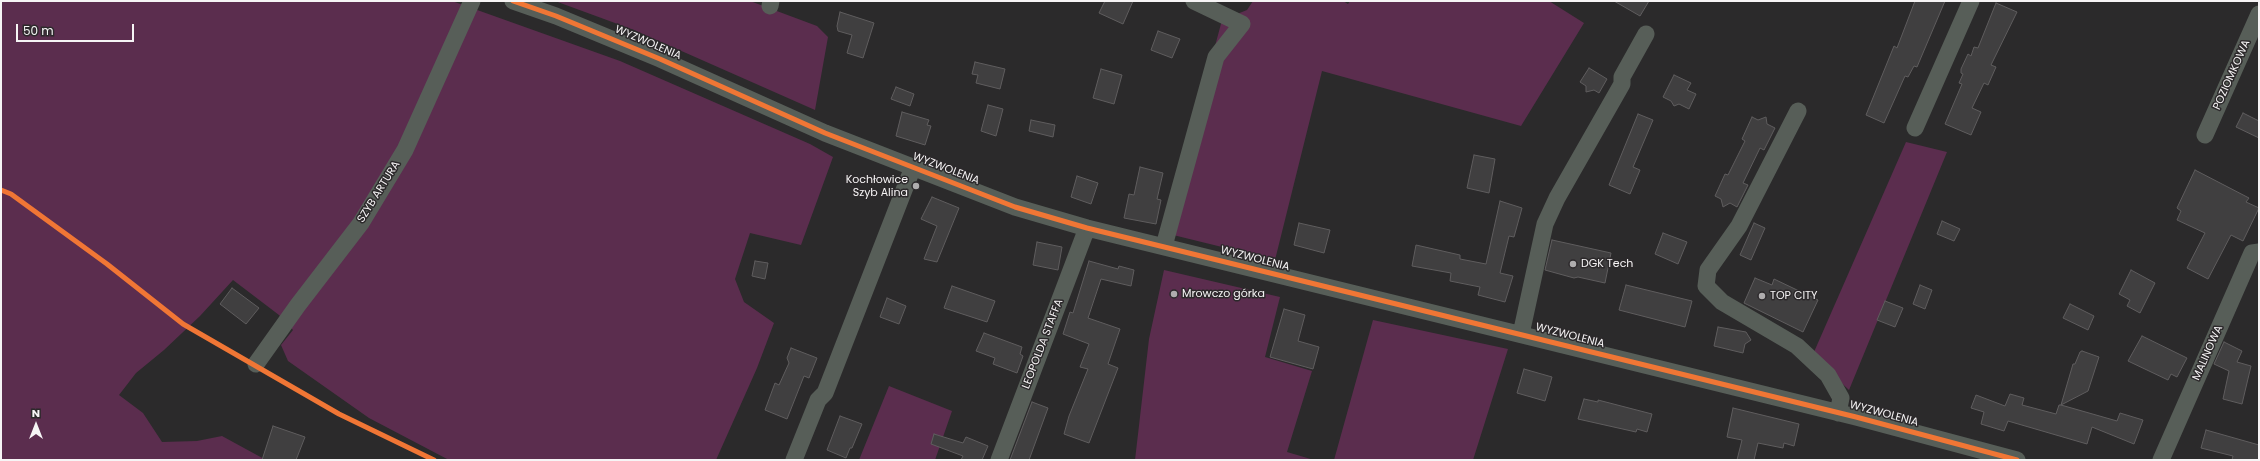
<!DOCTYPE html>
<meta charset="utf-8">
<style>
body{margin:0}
#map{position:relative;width:2260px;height:461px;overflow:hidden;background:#2b2a2b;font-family:Poppins,sans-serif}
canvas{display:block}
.frame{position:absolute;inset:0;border:2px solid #f6f4f5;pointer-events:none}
.north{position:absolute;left:16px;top:405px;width:40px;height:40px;-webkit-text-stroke:3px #2c292b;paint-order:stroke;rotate:0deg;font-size:11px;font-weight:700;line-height:16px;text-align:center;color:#f6f4f5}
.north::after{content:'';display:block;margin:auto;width:14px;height:18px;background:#f6f4f5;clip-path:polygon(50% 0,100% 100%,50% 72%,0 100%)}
.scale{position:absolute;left:16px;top:24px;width:118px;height:18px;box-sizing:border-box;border:2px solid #f6f4f5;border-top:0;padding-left:5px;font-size:12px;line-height:14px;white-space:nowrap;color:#f6f4f5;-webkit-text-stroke:3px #2c292b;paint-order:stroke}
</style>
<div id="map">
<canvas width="2260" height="461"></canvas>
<div class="frame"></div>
<div class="north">N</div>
<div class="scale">50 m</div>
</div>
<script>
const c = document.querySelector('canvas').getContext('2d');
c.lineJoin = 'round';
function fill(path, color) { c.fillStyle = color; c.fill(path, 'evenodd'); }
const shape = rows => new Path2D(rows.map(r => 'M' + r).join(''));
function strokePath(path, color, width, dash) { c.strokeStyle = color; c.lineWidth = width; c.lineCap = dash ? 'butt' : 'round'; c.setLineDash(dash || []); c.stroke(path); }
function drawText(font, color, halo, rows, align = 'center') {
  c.font = font + ' Poppins,sans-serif'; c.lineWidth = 3; c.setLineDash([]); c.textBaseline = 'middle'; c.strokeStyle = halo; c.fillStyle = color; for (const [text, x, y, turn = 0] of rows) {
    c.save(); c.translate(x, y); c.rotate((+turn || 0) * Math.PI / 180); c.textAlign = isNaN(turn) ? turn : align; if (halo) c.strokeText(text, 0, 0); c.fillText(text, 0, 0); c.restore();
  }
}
fill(shape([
 [1,1,452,1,620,61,810,144,833,157,801,245,750,233,735,279,744,302,774,323,757,368,716,460,449,460,369,418,288,361,281,345,293,330,279,315,233,280,200,316,164,350,136,373,119,395,143,413,162,442,197,441,222,436,266,460,1,460],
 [555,1,750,1,817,26,828,37,815,110,634,30],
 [1253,1,1343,1,1348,4,1350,1,1549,1,1584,23,1521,126,1322,71,1275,260,1165,233,1222,20,1247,10],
 [1906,142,1947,152,1849,390,1833,375,1814,352],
 [1164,270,1280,297,1265,357,1312,371,1287,452,1314,460,1135,460,1149,339],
 [1373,320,1508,349,1473,460,1334,460],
 [889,386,952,411,935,460,859,460]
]), '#5b2d4e');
const building = shape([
 [1105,1,1133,1,1123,24,1099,13,1105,1],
 [1614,1,1649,1,1640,16,1614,1],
 [1915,1,1945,1,1917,67,1914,66,1908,77,1905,76,1884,123,1866,115,1894,46,1897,48,1915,1],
 [1996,3,2017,12,1991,65,1996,67,1988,85,1984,83,1972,108,1981,112,1971,135,1945,124,1962,84,1959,83,1963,74,1961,73,1961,69,1968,54,1971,56,1974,47,1978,48,1996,3],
 [840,12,874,23,863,58,847,53,852,35,838,31,837,26,840,12],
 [1158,31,1180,39,1172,58,1151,50,1158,31],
 [975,62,1005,69,1000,89,976,83,978,75,972,74,975,62],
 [1589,68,1607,79,1599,93,1594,90,1586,92,1586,86,1580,82,1589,68],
 [1101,69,1122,75,1114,104,1093,98,1101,69],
 [1674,75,1691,83,1687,90,1696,94,1689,109,1679,104,1674,106,1671,101,1663,97,1674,75],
 [896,87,914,94,910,106,891,99,896,87],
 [988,105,1003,109,996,136,981,131,988,105],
 [902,112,929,120,927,125,931,126,925,145,896,136,902,112],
 [2243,113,2259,121,2259,138,2236,127,2243,113],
 [1638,114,1653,120,1633,167,1640,170,1630,194,1609,185,1638,114],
 [1752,117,1758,120,1766,117,1767,124,1775,128,1764,150,1760,148,1743,183,1748,185,1737,207,1730,203,1723,207,1721,199,1715,196,1725,174,1728,175,1745,141,1742,139,1752,117],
 [1031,120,1055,125,1053,137,1029,131,1031,120],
 [1474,155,1495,159,1489,193,1467,188,1474,155],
 [1140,167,1163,173,1157,199,1161,200,1156,224,1124,218,1129,194,1134,195,1140,167],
 [2195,170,2249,198,2246,202,2259,208,2243,241,2231,235,2208,279,2187,268,2205,233,2177,220,2181,211,2177,208,2195,170],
 [1077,176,1098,183,1091,204,1071,197,1077,176],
 [932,197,959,208,937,262,924,259,937,226,921,219,932,197],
 [1500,201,1522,208,1514,237,1509,236,1500,273,1513,276,1505,302,1478,295,1480,287,1450,281,1451,273,1412,266,1416,245,1460,255,1460,259,1486,264,1500,201],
 [1942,221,1960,229,1954,241,1937,234,1942,221],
 [1299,223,1330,230,1324,253,1294,245,1299,223],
 [1754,223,1765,228,1751,260,1740,255,1754,223],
 [1663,233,1687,242,1678,264,1655,254,1663,233],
 [1552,240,1611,253,1605,283,1578,277,1574,278,1545,270,1552,240],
 [1037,242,1062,247,1058,270,1033,265,1037,242],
 [755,261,768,263,765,279,752,276,755,261],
 [1089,261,1118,269,1119,266,1134,270,1131,286,1101,279,1088,318,1120,329,1108,364,1118,368,1089,443,1064,434,1069,416,1088,369,1080,367,1089,344,1063,334,1070,312,1073,313,1089,261],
 [2131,270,2155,283,2140,313,2127,306,2130,300,2119,294,2131,270],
 [1755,278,1772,285,1774,279,1818,300,1803,332,1744,303,1755,278],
 [1626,285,1692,301,1685,327,1619,310,1626,285],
 [1920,285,1932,290,1925,309,1913,304,1920,285],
 [952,286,995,301,987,322,944,308,952,286],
 [232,288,259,308,246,324,220,304,232,288],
 [887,298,906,306,899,324,880,317,887,298],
 [1885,301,1903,308,1895,327,1877,320,1885,301],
 [2070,304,2094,316,2088,330,2063,318,2070,304],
 [1284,309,1305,315,1298,341,1319,347,1313,369,1270,357,1284,309],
 [1718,327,1746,332,1751,340,1745,344,1743,353,1714,346,1718,327],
 [984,333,1022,347,1020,354,1023,356,1017,373,993,364,995,358,976,351,984,333],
 [2142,336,2187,358,2177,377,2171,374,2168,380,2128,361,2142,336],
 [2224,342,2242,351,2237,362,2251,366,2242,404,2223,399,2229,371,2214,364,2224,342],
 [791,348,817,358,809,378,804,376,787,419,765,410,775,383,779,385,789,363,787,358,791,348],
 [2082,351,2099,357,2088,391,2061,405,2117,421,2120,413,2143,420,2134,444,2092,427,2087,444,2008,421,2004,431,1981,424,1984,412,1971,408,1976,395,2005,406,2010,394,2024,398,2022,405,2056,414,2059,405,2061,405,2073,364,2075,364,2080,352,2082,351],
 [1524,369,1552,377,1545,401,1517,393,1524,369],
 [1584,399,1598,402,1598,400,1652,414,1647,432,1637,429,1636,432,1578,419,1584,399],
 [1032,402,1048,408,1029,460,1010,460,1032,402],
 [1733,408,1799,424,1794,446,1784,443,1783,448,1758,443,1754,460,1737,460,1742,440,1727,437,1733,408],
 [840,416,862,424,852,448,850,448,846,458,827,450,840,416],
 [273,426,305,437,296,460,262,460,273,426],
 [2206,430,2259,445,2259,460,2232,460,2233,456,2201,448,2206,430],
 [934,434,963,443,966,437,988,446,982,460,961,460,963,456,931,444,934,434]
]);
fill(building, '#403f40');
strokePath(building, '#5f5d5e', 1);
strokePath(shape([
 [513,1,556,16,660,59,825,133,1015,207,1087,228,1856,417,2017,460],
 [770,6,771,1],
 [1798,111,1739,226,1708,270,1706,286,1722,302,1797,346,1828,375,1841,398,1838,413],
 [1915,128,1971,1],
 [2205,135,2259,14],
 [1164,246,1216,57,1242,24,1194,1],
 [1521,334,1545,224,1557,198,1622,84,1622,77,1646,34],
 [256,364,298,305,361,223,405,150,472,1],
 [794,460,818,400,825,393,913,167],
 [999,460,1087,228],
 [2161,460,2252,253,2259,252]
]), '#575e58', 17);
strokePath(shape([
 [513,1,556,16,660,59,825,133,1015,207,1087,228,1856,417,2017,460],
 [1,190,11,194,107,264,183,324,339,414,434,460]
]), '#f07635', 5);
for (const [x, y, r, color] of [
 [916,186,4,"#afadae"],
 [1573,264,4,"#afadae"],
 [1174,294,4,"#afadae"],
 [1762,296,4,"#afadae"]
]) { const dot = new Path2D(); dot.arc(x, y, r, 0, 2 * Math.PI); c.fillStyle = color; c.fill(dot); strokePath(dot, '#2c292b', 1.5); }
drawText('11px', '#f6f4f5', '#2c292b', [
 ["WYZWOLENIA",648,43,23],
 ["POZIOMKOWA",2232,75,-66],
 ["WYZWOLENIA",946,169,21],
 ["SZYB ARTURA",379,192,-58],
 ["WYZWOLENIA",1255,259,14],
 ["WYZWOLENIA",1570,336,14],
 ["LEOPOLDA STAFFA",1043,344,-69],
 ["MALINOWA",2208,353,-66],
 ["WYZWOLENIA",1884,414,15]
]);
drawText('11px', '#f6f4f5', '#2c292b', [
 ["Kochłowice",908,180,"right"],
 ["Szyb Alina",908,193,"right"],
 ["DGK Tech",1581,264],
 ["Mrowczo górka",1182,294],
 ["TOP CITY",1770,296]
], 'left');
</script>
